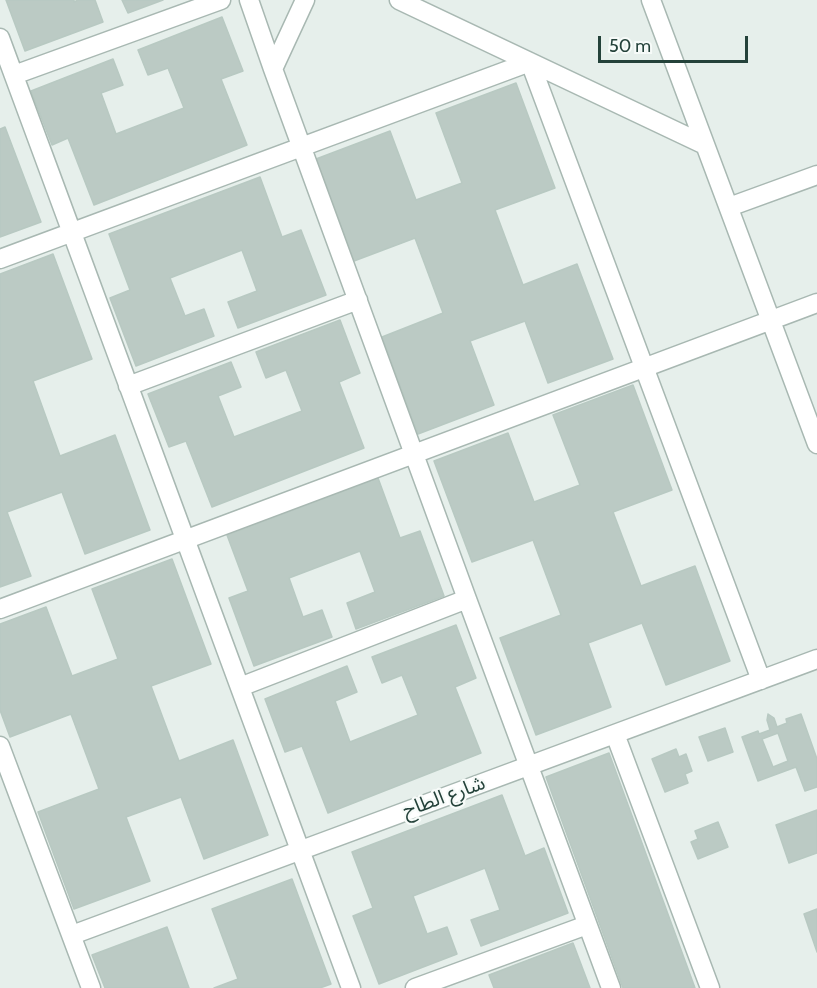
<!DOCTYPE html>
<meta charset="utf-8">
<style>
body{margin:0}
#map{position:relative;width:817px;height:988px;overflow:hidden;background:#e6efeb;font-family:Cabin,sans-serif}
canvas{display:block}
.scale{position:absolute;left:598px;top:36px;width:150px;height:27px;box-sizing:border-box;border:3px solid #24423a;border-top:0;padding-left:8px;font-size:18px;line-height:21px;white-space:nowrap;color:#24423a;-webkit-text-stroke:4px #f7fbf9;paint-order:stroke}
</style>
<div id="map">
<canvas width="817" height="988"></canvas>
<div class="scale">50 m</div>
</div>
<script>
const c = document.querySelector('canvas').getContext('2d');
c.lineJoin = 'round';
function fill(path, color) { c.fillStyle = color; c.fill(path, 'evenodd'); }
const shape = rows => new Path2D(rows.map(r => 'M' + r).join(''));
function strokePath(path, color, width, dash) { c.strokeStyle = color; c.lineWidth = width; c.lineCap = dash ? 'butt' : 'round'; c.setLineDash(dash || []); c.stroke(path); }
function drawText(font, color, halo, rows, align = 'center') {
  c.font = font + ' Cabin,"Noto Sans Arabic",sans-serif'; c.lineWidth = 4.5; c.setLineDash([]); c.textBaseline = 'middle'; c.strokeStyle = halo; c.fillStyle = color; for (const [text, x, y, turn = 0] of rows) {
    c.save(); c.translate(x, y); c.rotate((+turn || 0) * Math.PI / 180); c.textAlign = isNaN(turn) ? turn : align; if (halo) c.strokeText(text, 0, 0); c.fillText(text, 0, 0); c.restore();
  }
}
const building = shape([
 [6,0,74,0,74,2,78,0,95,0,103,22,25,51,6,0],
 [122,0,163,0,128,13,122,0],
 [222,17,243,71,221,79,247,145,94,205,68,138,52,145,31,91,113,59,123,85,101,93,116,134,184,108,168,68,148,75,138,50,222,17],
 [516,83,555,188,495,210,523,285,577,264,613,359,548,383,525,321,470,341,494,405,418,434,382,337,443,313,415,238,354,261,316,159,390,131,416,200,462,183,436,113,516,83],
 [5,127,41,222,0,237,0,129,5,127],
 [260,177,282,237,301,230,326,295,238,328,228,302,257,291,242,250,170,278,185,316,204,309,214,336,136,366,110,298,130,290,109,234,260,177],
 [53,254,92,359,33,381,60,456,115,435,150,530,85,554,62,492,7,512,31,576,0,587,0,274,53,254],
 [340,320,360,373,339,382,364,448,212,507,186,441,169,447,148,394,231,362,241,387,218,396,234,437,302,411,286,370,266,378,256,352,340,320],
 [633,385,672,490,613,512,641,586,695,566,730,661,666,685,642,623,588,643,611,707,536,735,500,638,561,615,533,540,472,562,434,461,508,433,534,502,580,485,553,415,633,385],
 [378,478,400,538,420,531,444,596,356,629,347,603,375,592,360,551,289,578,303,617,322,610,332,637,254,666,229,598,248,591,227,535,378,478],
 [172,559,211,664,151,686,179,761,233,740,268,835,204,859,181,797,126,817,150,881,74,909,38,812,99,789,71,714,10,737,0,710,0,624,46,607,72,676,118,659,92,589,172,559],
 [456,625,476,678,455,687,481,753,328,813,302,746,285,752,265,699,347,666,357,692,335,701,350,742,418,715,402,675,382,683,372,657,456,625],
 [768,714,774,718,777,727,787,723,786,719,801,714,817,759,817,787,805,791,796,767,758,781,742,737,758,731,759,734,770,730,767,720,768,714],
 [778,733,788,761,773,767,762,739,778,733],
 [725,728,733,752,708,761,699,737,725,728],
 [676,749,679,757,686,754,692,771,685,774,688,783,665,792,652,759,676,749],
 [609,753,695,988,623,988,546,777,609,753],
 [502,795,525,856,544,848,568,913,481,946,471,920,500,910,485,868,413,896,427,934,447,927,457,954,379,984,353,916,373,908,352,852,502,795],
 [817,810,817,853,789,863,776,825,817,810],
 [718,822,728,847,698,859,691,842,698,839,695,831,718,822],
 [292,879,331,984,320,988,214,988,238,979,212,909,292,879],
 [817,909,817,952,804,914,817,909],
 [167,927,189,988,105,988,92,955,167,927],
 [573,943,590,988,494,988,489,975,573,943]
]);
fill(building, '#bbcac4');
strokePath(building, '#b8c9c2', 1.5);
const minor = shape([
 [249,0,273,69,467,599,611,988],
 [399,0,705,145],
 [651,0,817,444],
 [0,38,351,988],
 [273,69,305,0],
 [14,75,221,0],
 [729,207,817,175],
 [0,259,530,62,761,680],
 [128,386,358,300],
 [0,609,817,303],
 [240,687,467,599],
 [615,734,710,988],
 [0,746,91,988],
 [72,935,817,659],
 [415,988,587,925]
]);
strokePath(minor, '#a8b8b2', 21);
strokePath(minor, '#fff', 18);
drawText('20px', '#24423a', '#f7fbf9', [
 ["شارع الطاح",444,797,-20]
]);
</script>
